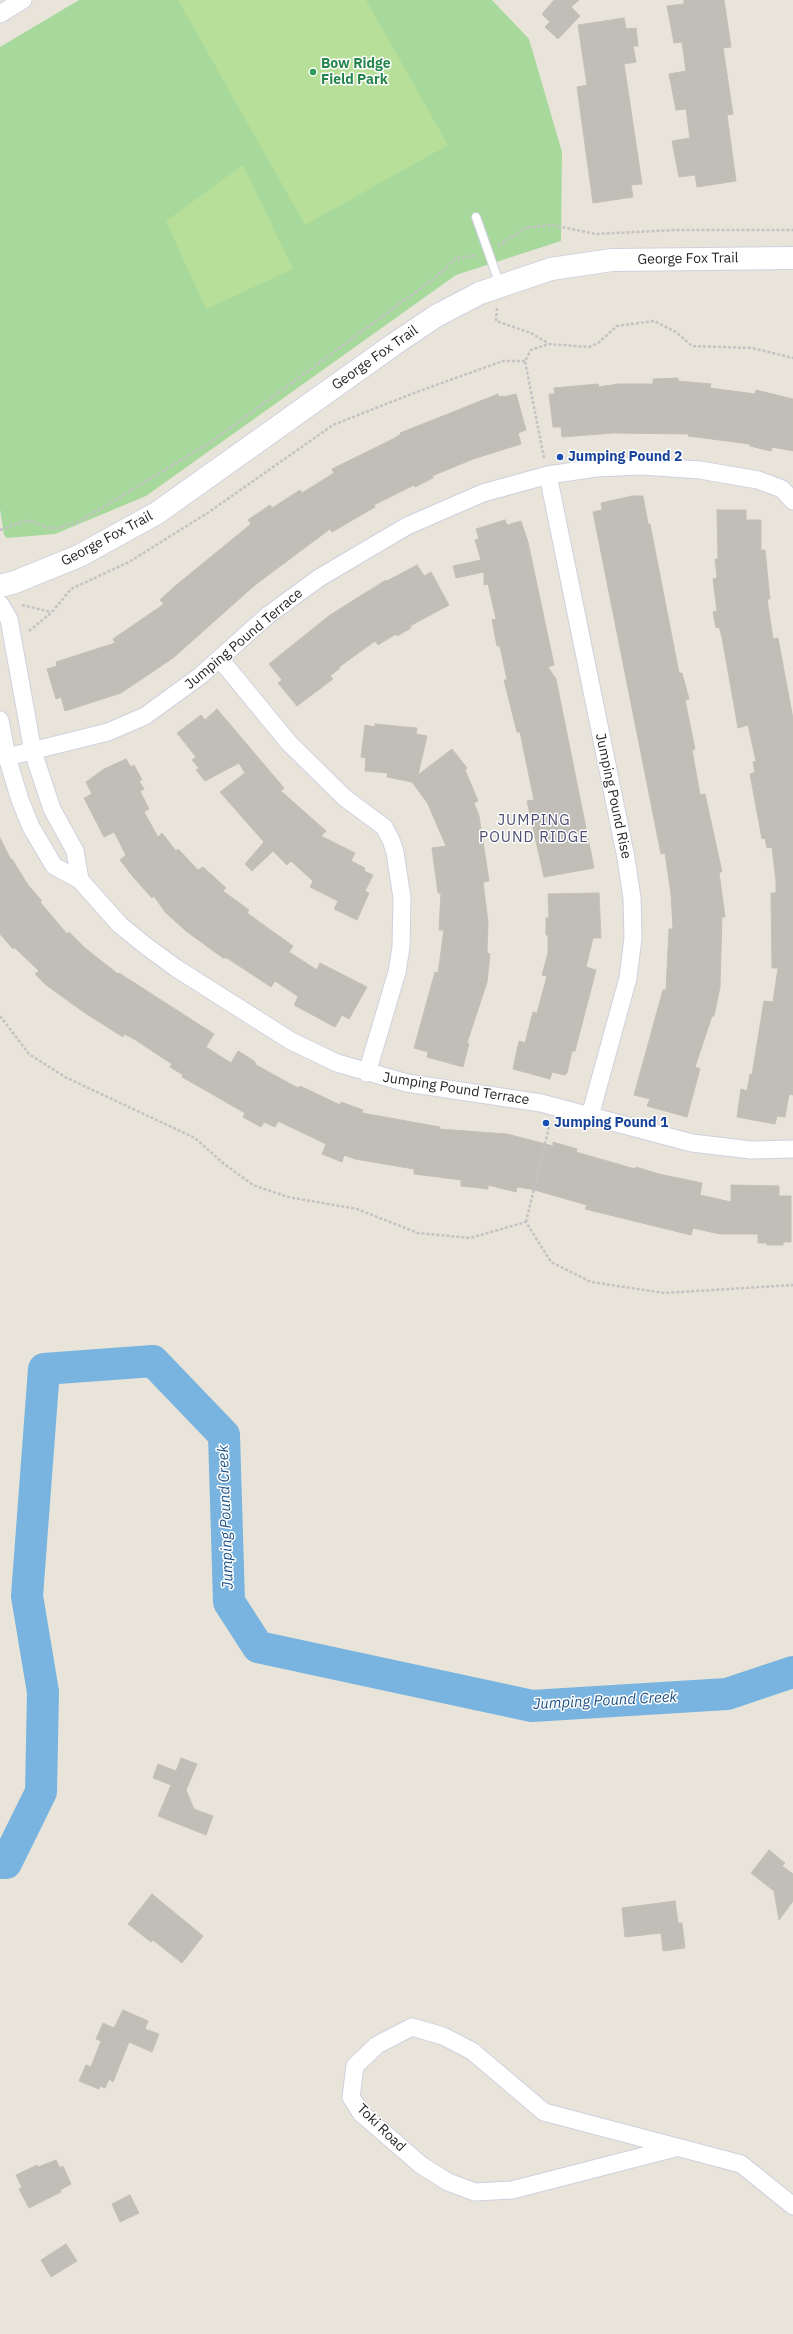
<!DOCTYPE html>
<style>
body{margin:0}
canvas{display:block;background:#e8e4da}
</style>
<canvas width="793" height="2334"></canvas>
<script>
const c = document.querySelector('canvas').getContext('2d');
c.lineJoin = 'round';
function fill(path, color) { c.fillStyle = color; c.fill(path, 'evenodd'); }
const shape = rows => new Path2D(rows.map(r => 'M' + r).join(''));
function strokePath(path, color, width, dash) { c.strokeStyle = color; c.lineWidth = width; c.lineCap = dash ? 'butt' : 'round'; c.setLineDash(dash || []); c.stroke(path); }
function drawText(font, color, halo, rows, align = 'center') {
  c.font = font + ' "IBM Plex Sans",sans-serif'; c.lineWidth = 3; c.setLineDash([]); c.textBaseline = 'middle'; c.strokeStyle = halo; c.fillStyle = color; for (const [text, x, y, turn = 0] of rows) {
    c.save(); c.translate(x, y); c.rotate((+turn || 0) * Math.PI / 180); c.textAlign = isNaN(turn) ? turn : align; if (halo) c.strokeText(text, 0, 0); c.fillText(text, 0, 0); c.restore();
  }
}
fill(shape([
 [79,0,492,0,529,39,562,152,561,241,456,275,146,496,55,534,7,538,4,535,0,509,0,47]
]), '#a8d99c');
fill(shape([
 [178,0,366,0,448,145,305,225],
 [243,165,293,269,206,309,166,221]
]), '#b7df99');
strokePath(shape([
 [0,1863,6,1863,41,1792,43,1692,27,1596,44,1369,153,1361,224,1435,229,1602,258,1647,532,1706,727,1694,793,1672]
]), '#78b4df', 32);
const building = shape([
 [554,0,579,0,571,7,580,16,558,39,545,27,550,22,542,14,554,0],
 [684,0,724,0,731,47,723,48,733,114,727,115,736,181,697,187,695,175,679,177,672,141,690,138,686,109,676,110,669,74,686,71,682,42,674,43,667,6,684,4,684,0],
 [624,18,626,29,636,28,638,46,633,46,636,62,624,64,642,184,631,185,633,197,593,203,577,87,587,85,578,25,624,18],
 [678,378,678,381,711,384,710,388,755,394,756,390,793,399,793,451,772,447,771,451,750,446,750,444,688,436,689,434,613,433,562,437,561,427,553,427,549,394,555,394,554,388,598,384,599,387,618,384,653,384,653,379,678,378],
 [498,394,498,397,503,396,504,397,516,394,526,430,518,433,521,444,473,459,432,476,433,478,415,487,414,485,374,505,375,507,332,532,330,529,255,585,173,658,121,693,65,711,61,697,56,699,47,669,57,666,56,662,115,643,113,639,164,604,160,600,174,587,251,524,248,520,270,505,272,508,300,490,302,493,334,473,332,469,393,439,401,434,400,433,498,394],
 [632,496,643,496,648,524,650,524,679,673,682,673,689,699,685,700,695,749,692,750,700,795,705,794,722,872,719,872,725,917,722,917,720,987,714,1016,712,1016,695,1067,700,1069,687,1117,647,1106,650,1099,634,1095,663,990,666,990,669,929,673,929,671,894,665,853,661,854,593,512,602,510,601,503,632,496],
 [717,510,746,510,746,520,761,520,761,550,765,550,770,599,767,599,773,639,778,638,793,719,793,1095,789,1094,785,1117,777,1116,775,1124,737,1117,741,1089,747,1091,750,1074,752,1075,764,1001,773,1002,778,968,772,968,771,893,776,893,776,882,772,847,767,848,765,838,762,839,750,774,755,772,753,762,756,761,748,725,738,728,722,637,719,627,716,628,713,612,717,611,713,579,717,578,715,559,718,559,717,510],
 [505,520,507,525,521,521,528,542,554,665,548,667,556,679,594,868,544,877,527,801,534,800,520,732,517,732,504,680,507,680,500,646,497,646,492,620,496,619,488,584,484,585,484,572,456,578,453,566,481,560,475,540,479,539,476,529,505,520],
 [417,565,424,576,431,572,449,605,410,626,411,628,397,636,396,634,378,645,375,641,339,667,340,668,330,676,333,679,297,706,278,683,282,680,269,664,330,615,386,580,387,581,417,565],
 [217,709,284,788,281,791,326,831,321,836,355,853,351,861,365,868,364,871,373,875,365,891,369,893,357,920,334,909,338,901,310,887,313,881,291,861,287,865,273,851,252,871,245,864,264,842,220,792,245,773,239,763,205,781,196,770,199,768,192,760,196,757,177,733,201,715,205,720,217,709],
 [375,724,417,728,416,734,427,736,418,775,452,749,467,768,465,770,478,801,474,803,479,816,489,881,483,882,488,922,487,953,490,954,487,982,467,1043,469,1044,463,1067,427,1057,428,1052,414,1048,435,972,438,973,444,930,439,930,441,893,438,893,432,848,446,846,428,804,412,782,387,777,388,773,365,771,366,758,361,757,365,725,375,727,375,724],
 [126,759,131,767,134,765,142,780,139,781,144,789,140,791,149,809,144,812,158,837,162,833,176,851,178,849,198,870,203,867,226,888,223,891,249,910,247,913,293,946,289,952,317,970,320,963,367,987,349,1019,342,1015,335,1027,294,1005,298,997,296,995,275,981,271,987,227,958,223,958,186,931,165,912,154,896,152,898,134,878,120,860,126,855,114,832,104,837,84,798,92,794,86,782,104,769,126,759],
 [0,838,11,860,12,859,28,885,42,901,40,902,67,934,69,932,85,948,118,974,119,973,214,1034,206,1047,231,1063,238,1051,254,1061,256,1065,298,1088,300,1086,340,1105,341,1102,363,1110,362,1113,440,1127,439,1129,507,1134,553,1146,553,1142,577,1149,576,1152,635,1169,636,1167,659,1174,702,1183,700,1195,731,1202,731,1185,779,1186,779,1196,791,1196,791,1242,783,1242,783,1245,767,1245,767,1243,758,1243,758,1234,720,1234,693,1228,691,1235,585,1209,587,1205,531,1189,517,1187,516,1192,488,1185,488,1189,461,1186,461,1180,414,1174,414,1169,355,1159,344,1155,342,1162,322,1154,326,1144,278,1121,275,1127,264,1122,261,1127,243,1117,245,1113,182,1077,183,1075,170,1067,172,1064,134,1039,124,1034,123,1037,85,1013,46,985,35,974,39,971,14,947,13,949,0,934,0,838],
 [599,893,601,938,593,938,586,967,596,970,575,1051,572,1051,567,1073,565,1075,552,1072,550,1079,513,1069,519,1041,525,1043,533,1012,537,1013,547,976,542,975,548,953,548,935,546,935,546,918,549,918,548,894,599,893],
 [181,1758,197,1764,186,1790,194,1809,213,1816,206,1835,158,1816,171,1785,153,1778,158,1764,176,1771,181,1758],
 [769,1850,785,1863,782,1866,793,1874,793,1901,779,1920,774,1891,751,1873,769,1850],
 [152,1894,203,1936,182,1963,153,1940,151,1942,128,1924,152,1894],
 [675,1901,678,1923,682,1923,685,1948,663,1951,661,1933,625,1937,622,1908,675,1901],
 [123,2010,148,2021,145,2029,159,2034,152,2052,129,2042,113,2082,109,2079,105,2088,100,2086,99,2089,79,2081,86,2065,91,2067,101,2041,96,2039,103,2023,114,2028,123,2010],
 [56,2160,60,2168,63,2166,71,2184,60,2190,61,2192,29,2208,19,2189,22,2188,16,2175,37,2165,38,2167,56,2160],
 [130,2195,139,2213,120,2222,112,2204,130,2195],
 [66,2244,77,2261,51,2277,41,2260,66,2244]
]);
fill(building, '#c0beb7');
strokePath(building, '#c3c0b4', 1);
const lane = shape([
 [476,217,500,285]
]);
const street = shape([
 [0,14,23,0],
 [548,475,626,858,632,898,633,938,628,978,590,1116],
 [0,604,9,619,33,752,52,809,75,851,80,880],
 [220,659,289,743,345,798,384,827,391,840,395,852,402,898,401,947,397,972,367,1073],
 [0,720,7,757,20,800,31,827,54,866,80,880,120,925,146,946,176,968,291,1041,337,1063,407,1083,541,1103,692,1143,751,1150,793,1149],
 [7,757,108,732,145,716,200,676,267,616,319,578,407,526,483,493,548,475,596,468,642,466,700,470,758,480,782,489,793,501],
 [675,2148,512,2190,475,2192,448,2182,421,2165,361,2113,351,2097,355,2066,377,2045,412,2027,443,2036,472,2051,544,2112,741,2164,793,2206]
]);
const secondary = shape([
 [0,586,15,582,79,556,157,513,393,345,436,316,480,293,551,269,612,260,793,258]
]);
strokePath(lane, '#d0d0df', 10);
strokePath(street, '#d0d0df', 19);
strokePath(secondary, '#d0d0df', 24);
strokePath(shape([
 [498,246,526,228,552,225,596,234,676,230,793,230],
 [497,308,496,321,531,333,548,343],
 [544,458,525,361,531,350,548,344,589,347,598,343,617,326,654,321,676,332,692,346,752,348,793,358],
 [0,530,28,520,49,528,60,528,80,521,211,442,435,278,455,259,477,255],
 [22,605,51,612],
 [29,631,51,613,71,589,129,562,209,512,333,425,414,393,503,361,525,361],
 [0,1016,29,1054,65,1077,195,1138,224,1164,253,1185,288,1197,357,1209,418,1233,470,1238,526,1222,551,1262,591,1282,664,1293,793,1285],
 [526,1222,550,1123]
]), '#c3c3c3', 2.5, [3, 2]);
strokePath(lane, '#fff', 8);
strokePath(street, '#fff', 17);
strokePath(secondary, '#fff', 22);
for (const [x, y, r, color] of [
 [313,72,4,"#2e9e5b"],
 [560,457,4,"#1a4fb4"],
 [546,1123,4,"#1a4fb4"]
]) { const dot = new Path2D(); dot.arc(x, y, r, 0, 2 * Math.PI); c.fillStyle = color; c.fill(dot); strokePath(dot, '#fff', 1.5); }
drawText('bold 14px', '#27864d', '#fff', [
 ["Bow Ridge",321,64],
 ["Field Park",321,80]
], 'left');
drawText('14px', '#272727', '#fff', [
 ["George Fox Trail",688,259,-1],
 ["George Fox Trail",375,358,-35],
 ["George Fox Trail",107,539,-28],
 ["Jumping Pound Terrace",244,639,-40],
 ["Jumping Pound Rise",613,796,78],
 ["Jumping Pound Terrace",456,1089,9],
 ["Toki Road",381,2128,44]
]);
drawText('bold 14px', '#164399', '#fff', [
 ["Jumping Pound 2",568,457],
 ["Jumping Pound 1",554,1123]
], 'left');
c.letterSpacing = '1px';
drawText('15px', '#4d4e72', '#fff', [
 ["JUMPING",534,821],
 ["POUND RIDGE",534,838]
]);
c.letterSpacing = '0px';
drawText('italic 15px', '#1c5286', '#fff', [
 ["Jumping Pound Creek",226,1517,-92],
 ["Jumping Pound Creek",605,1701,-3]
]);
</script>
